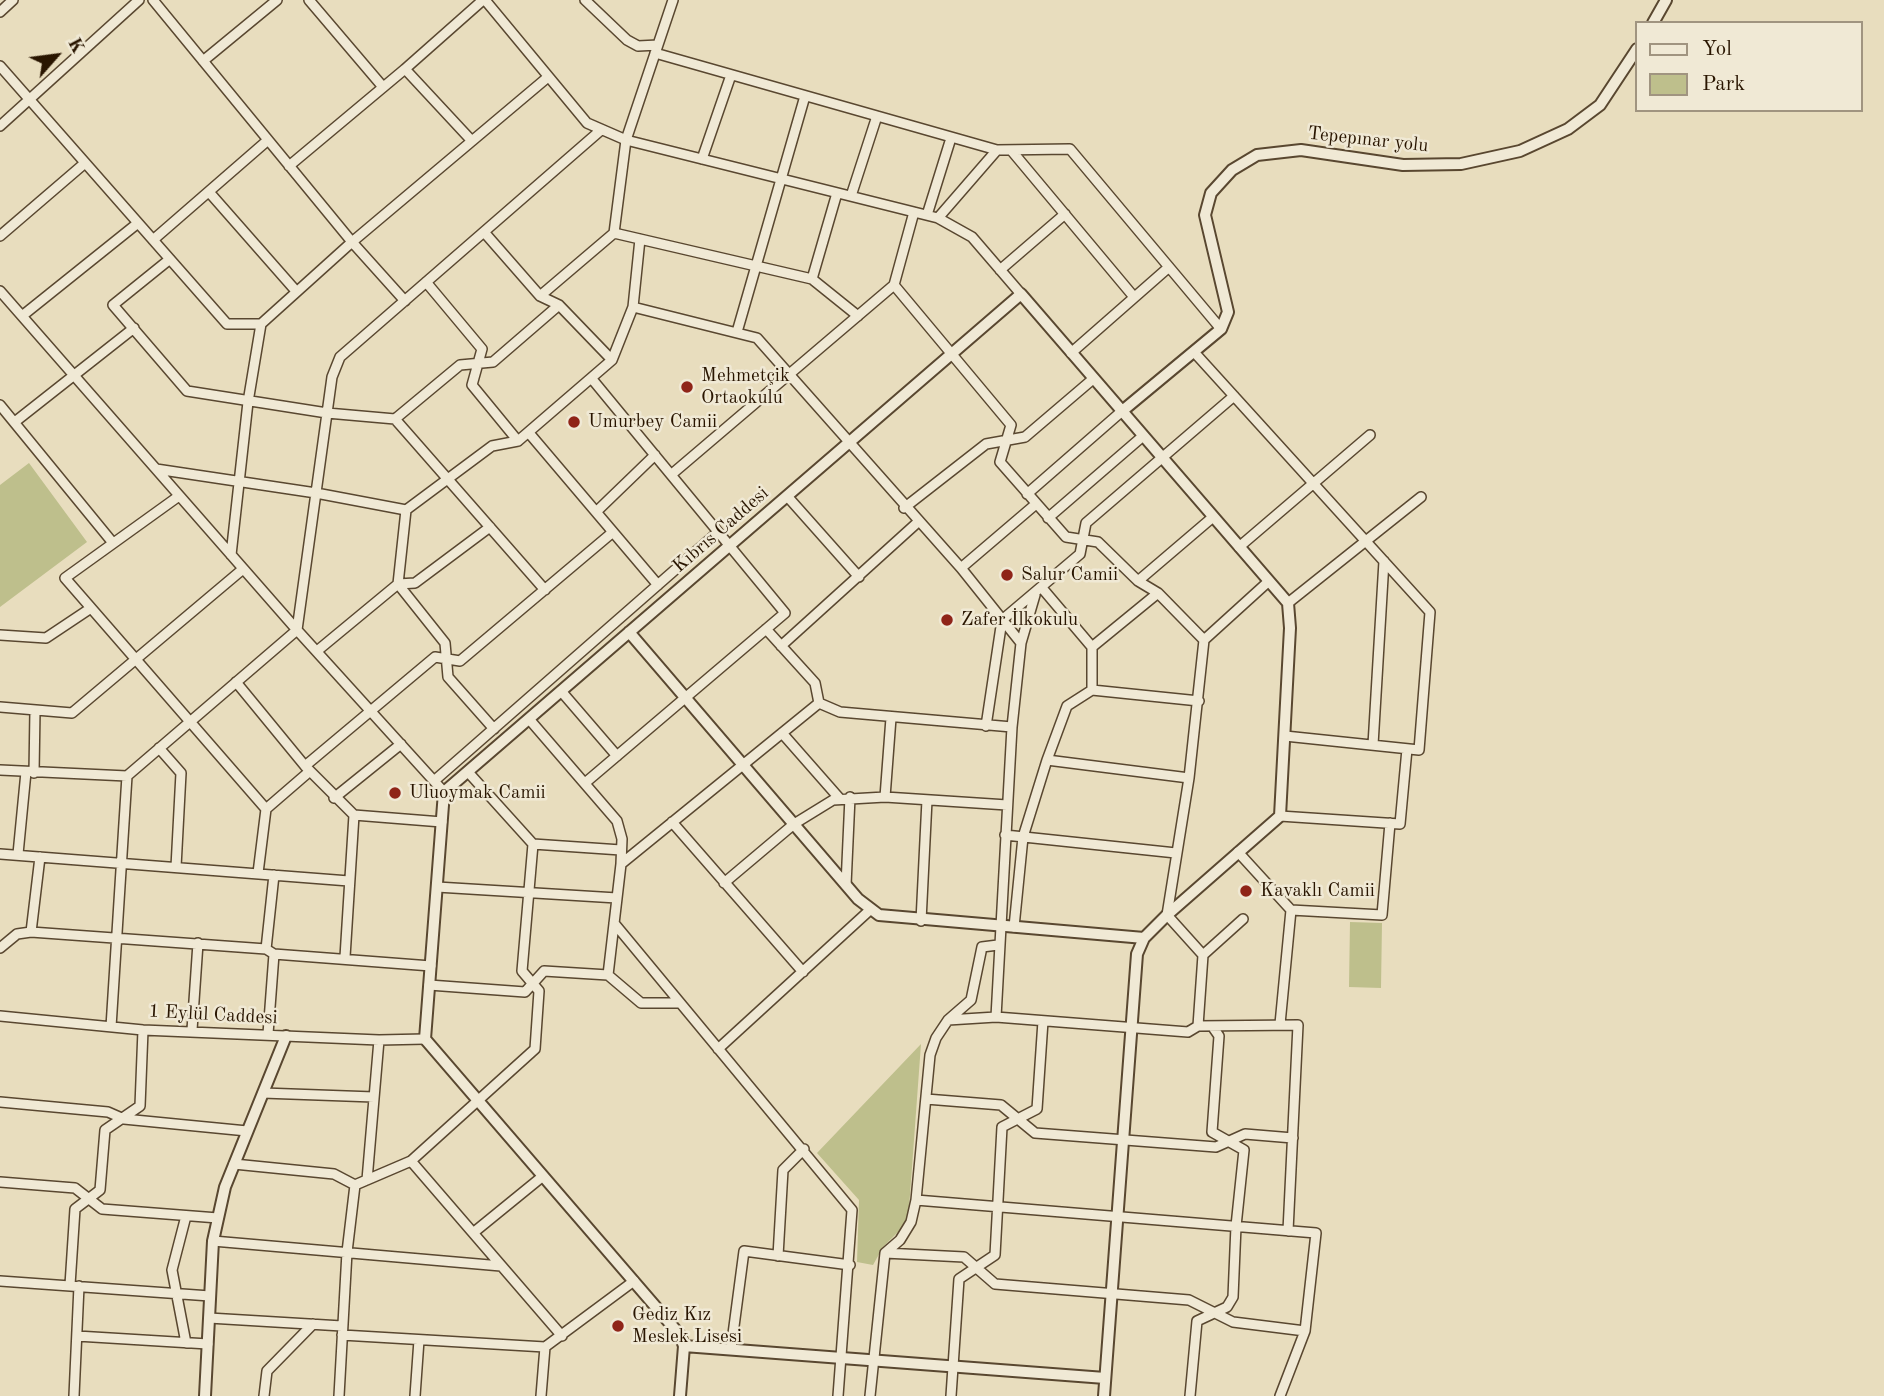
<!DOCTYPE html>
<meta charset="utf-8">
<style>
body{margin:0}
#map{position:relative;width:1884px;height:1396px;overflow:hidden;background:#e8ddbe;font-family:"Old Standard TT",serif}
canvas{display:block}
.legend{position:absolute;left:1635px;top:21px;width:228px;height:91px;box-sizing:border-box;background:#f0e9d5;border:2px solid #a09480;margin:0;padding:9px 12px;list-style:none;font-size:21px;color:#291500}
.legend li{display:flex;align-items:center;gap:14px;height:35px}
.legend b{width:35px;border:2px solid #a09480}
.north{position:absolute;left:21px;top:21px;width:70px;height:70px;-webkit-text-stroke:5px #f0e9d5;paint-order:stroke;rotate:62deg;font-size:19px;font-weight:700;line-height:28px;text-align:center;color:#291500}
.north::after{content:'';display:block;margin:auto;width:24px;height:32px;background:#291500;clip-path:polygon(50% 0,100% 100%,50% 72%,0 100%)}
</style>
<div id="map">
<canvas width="1884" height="1396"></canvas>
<ul class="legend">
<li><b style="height:9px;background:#f0e9d5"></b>Yol</li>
<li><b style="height:19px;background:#bebf8c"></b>Park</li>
</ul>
<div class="north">K</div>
</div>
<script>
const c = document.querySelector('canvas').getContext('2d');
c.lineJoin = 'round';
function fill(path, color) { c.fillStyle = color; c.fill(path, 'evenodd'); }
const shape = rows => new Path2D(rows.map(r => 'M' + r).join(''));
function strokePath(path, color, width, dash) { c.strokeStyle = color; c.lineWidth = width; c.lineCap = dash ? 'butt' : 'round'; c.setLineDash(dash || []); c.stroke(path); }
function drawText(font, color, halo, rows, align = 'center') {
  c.font = font + ' "Old Standard TT",serif'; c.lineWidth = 5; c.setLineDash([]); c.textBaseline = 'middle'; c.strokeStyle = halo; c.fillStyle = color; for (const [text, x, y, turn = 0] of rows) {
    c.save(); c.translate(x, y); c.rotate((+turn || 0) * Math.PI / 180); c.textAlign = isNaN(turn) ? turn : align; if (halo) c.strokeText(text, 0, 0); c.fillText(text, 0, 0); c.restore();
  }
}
fill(shape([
 [29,463,87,542,0,607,0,485],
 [1350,922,1382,923,1381,988,1349,987],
 [921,1044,908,1222,883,1247,873,1265,857,1262,859,1200,817,1153]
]), '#bebf8c');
const minor = shape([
 [153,0,352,242,405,301],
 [309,0,383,87],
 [485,0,587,123,626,140,938,218,972,237,1021,294],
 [585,0,627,40,638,46,658,45],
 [0,12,13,0],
 [655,53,997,150],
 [203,61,277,0],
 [0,66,227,324,261,324],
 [0,126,139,0],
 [471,140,405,69,483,0],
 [1011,150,1134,297],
 [702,159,731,75],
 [289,166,405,69],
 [209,192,296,291],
 [851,196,877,116],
 [914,212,894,285,1011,425,1000,462,1066,537,1098,542,1138,581,1158,593,1204,640],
 [927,215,951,138],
 [938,218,997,150,1070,149,1221,329],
 [484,232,540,296,559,305,612,360],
 [614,233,812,279,858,316],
 [0,236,85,163],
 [153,240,268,140],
 [170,259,113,305,187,391,327,413,395,419,545,590],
 [1000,270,1065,214],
 [812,279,837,193],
 [426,282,482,349,472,385,518,441],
 [0,291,297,630,444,792],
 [540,296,614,233,626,140,673,0],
 [633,307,757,338,961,568,1021,643],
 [22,316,138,223],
 [737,332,805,96],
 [1194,352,1430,612,1419,750,1285,736],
 [1071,353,1169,267],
 [0,405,113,543],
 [395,419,460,365,493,362,559,305],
 [16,421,134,328],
 [529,433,658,585],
 [156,469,316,493,406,510],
 [672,474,894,285],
 [1027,494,1121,412],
 [179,496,65,578,266,809],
 [787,496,859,577],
 [904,508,986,444,1025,437,1093,379],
 [596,512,655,455],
 [1048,518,1143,436],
 [1239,547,1370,435],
 [231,555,248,402,261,324,352,242,548,77],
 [961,568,1036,504],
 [1138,581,1213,517],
 [1288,603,1421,497],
 [766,629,815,683,819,703],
 [0,635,46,638,91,608],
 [781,646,918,522],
 [1092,647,1158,593],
 [317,651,398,584,415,583,490,527],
 [236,682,305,766,354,815,442,822],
 [1092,690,1199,701],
 [561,691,617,756],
 [819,703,840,712,1012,727],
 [0,707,72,713,243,569],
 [529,719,617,821,622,839,621,864,608,975],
 [986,726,1002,620,1080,554,1086,523,1234,396],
 [494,729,448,677,445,643,398,584,406,510,492,446,518,441,612,360,633,307,640,239],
 [782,733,840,799],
 [1373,745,1384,561],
 [159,748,181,773,176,867],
 [1047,760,1189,778],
 [305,766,435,657,460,661,613,532],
 [0,770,127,776,297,630,332,377,340,357,601,130],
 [34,773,35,710],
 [434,781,717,533],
 [585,783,785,613,592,379],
 [885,797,891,718],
 [334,798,401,744],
 [1280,816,1400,824,1407,749],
 [672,822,803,972],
 [1005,835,1176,853],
 [533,844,621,850],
 [1238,852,1291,910,1382,915,1390,823],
 [0,854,349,881],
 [18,854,26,772],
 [621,864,819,703],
 [258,873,266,809,310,771],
 [724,883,794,824,833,800,885,797,1007,805],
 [846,885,850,797],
 [437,887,617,898],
 [921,921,927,800],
 [614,923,852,1210,838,1396],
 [1014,927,1023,837,1047,760,1067,706,1092,690,1092,647,1042,588],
 [31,932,266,949,274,954,431,966],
 [0,948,17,934,31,932,40,857],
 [266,949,274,875],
 [1203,955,1243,919],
 [345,957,354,815],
 [429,985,525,992,544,971,608,975,641,1003,679,1003],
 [0,1016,143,1030,379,1040,425,1039],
 [996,1017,1012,727,1021,643,1035,595],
 [948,1020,996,1017,1188,1032,1198,1026,1298,1025,1288,1231],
 [1280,1024,1291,910],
 [1198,1026,1203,955,1167,915,1189,778,1204,640,1269,581],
 [111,1027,127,776],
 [192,1030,198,943],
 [268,1034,274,954],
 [718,1049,871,909],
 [263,1093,374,1097],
 [926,1099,1001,1105,1035,1133,1216,1147,1245,1134,1293,1138],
 [0,1102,108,1112,124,1119,247,1131],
 [411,1161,562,1336],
 [234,1164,334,1174,355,1185],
 [367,1180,379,1040],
 [0,1182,75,1188,102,1209,218,1218],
 [355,1185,411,1161,535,1049,539,991,522,971,533,844,468,772],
 [916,1200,1316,1233,1305,1331,1280,1396],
 [186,1216,172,1270,186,1343],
 [473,1233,543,1176],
 [213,1241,501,1266],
 [885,1253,964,1257,995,1284,1189,1300,1233,1322,1305,1331],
 [778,1256,783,1170,804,1149],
 [0,1281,210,1296],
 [70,1285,75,1209,100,1190,105,1130,140,1106,143,1030],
 [209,1318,342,1326],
 [342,1335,545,1347,634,1281],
 [77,1336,208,1344],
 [731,1349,744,1251,850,1265],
 [74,1396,79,1286],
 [264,1396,267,1371,313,1324],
 [339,1396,347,1252,355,1185],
 [415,1396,419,1340],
 [541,1396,545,1347],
 [870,1396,885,1253,900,1240,911,1222,916,1200,930,1055,936,1038,948,1020,971,1000,982,947,998,945],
 [951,1396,959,1279,995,1255,1002,1127,1037,1109,1043,1021],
 [1190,1396,1197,1321,1227,1307,1233,1297,1236,1226,1244,1150,1212,1132,1219,1036,1212,1026]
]);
const tertiary = shape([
 [1653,23,1666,0],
 [1121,412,1221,329,1228,312,1205,215,1211,193,1232,170,1257,155,1301,150,1403,165,1461,164,1520,151,1568,129,1600,105,1637,49],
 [629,632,858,899,879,915,1144,938],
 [684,1346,1105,1378],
 [205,1396,213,1241,225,1187,286,1036],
 [680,1396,684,1346,680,1335,425,1039,444,792,1021,294,1288,603,1290,628,1280,816,1167,915,1144,938,1137,954,1104,1396]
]);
strokePath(minor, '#594730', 12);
strokePath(tertiary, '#594730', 14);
strokePath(minor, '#f0e9d5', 9);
strokePath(tertiary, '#f0e9d5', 10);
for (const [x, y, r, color] of [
 [687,387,7,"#8f2418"],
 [574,422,7,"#8f2418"],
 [1007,575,7,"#8f2418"],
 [947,620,7,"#8f2418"],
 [395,793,7,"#8f2418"],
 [1246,891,7,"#8f2418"],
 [618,1326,7,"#8f2418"]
]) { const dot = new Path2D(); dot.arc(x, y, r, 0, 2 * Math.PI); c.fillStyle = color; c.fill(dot); strokePath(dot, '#f0e9d5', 2.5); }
drawText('19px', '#291500', '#f0e9d5', [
 ["Tepepınar yolu",1368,140,6],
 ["Kıbrıs Caddesi",721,530,-41],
 ["1 Eylül Caddesi",213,1015,3]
]);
drawText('19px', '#291500', '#f0e9d5', [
 ["Mehmetçik",701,376],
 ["Ortaokulu",701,398],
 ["Umurbey Camii",588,422],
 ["Salur Camii",1021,575],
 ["Zafer İlkokulu",961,620],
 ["Uluoymak Camii",409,793],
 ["Kavaklı Camii",1260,891],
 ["Gediz Kız",632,1315],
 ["Meslek Lisesi",632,1337]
], 'left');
</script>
